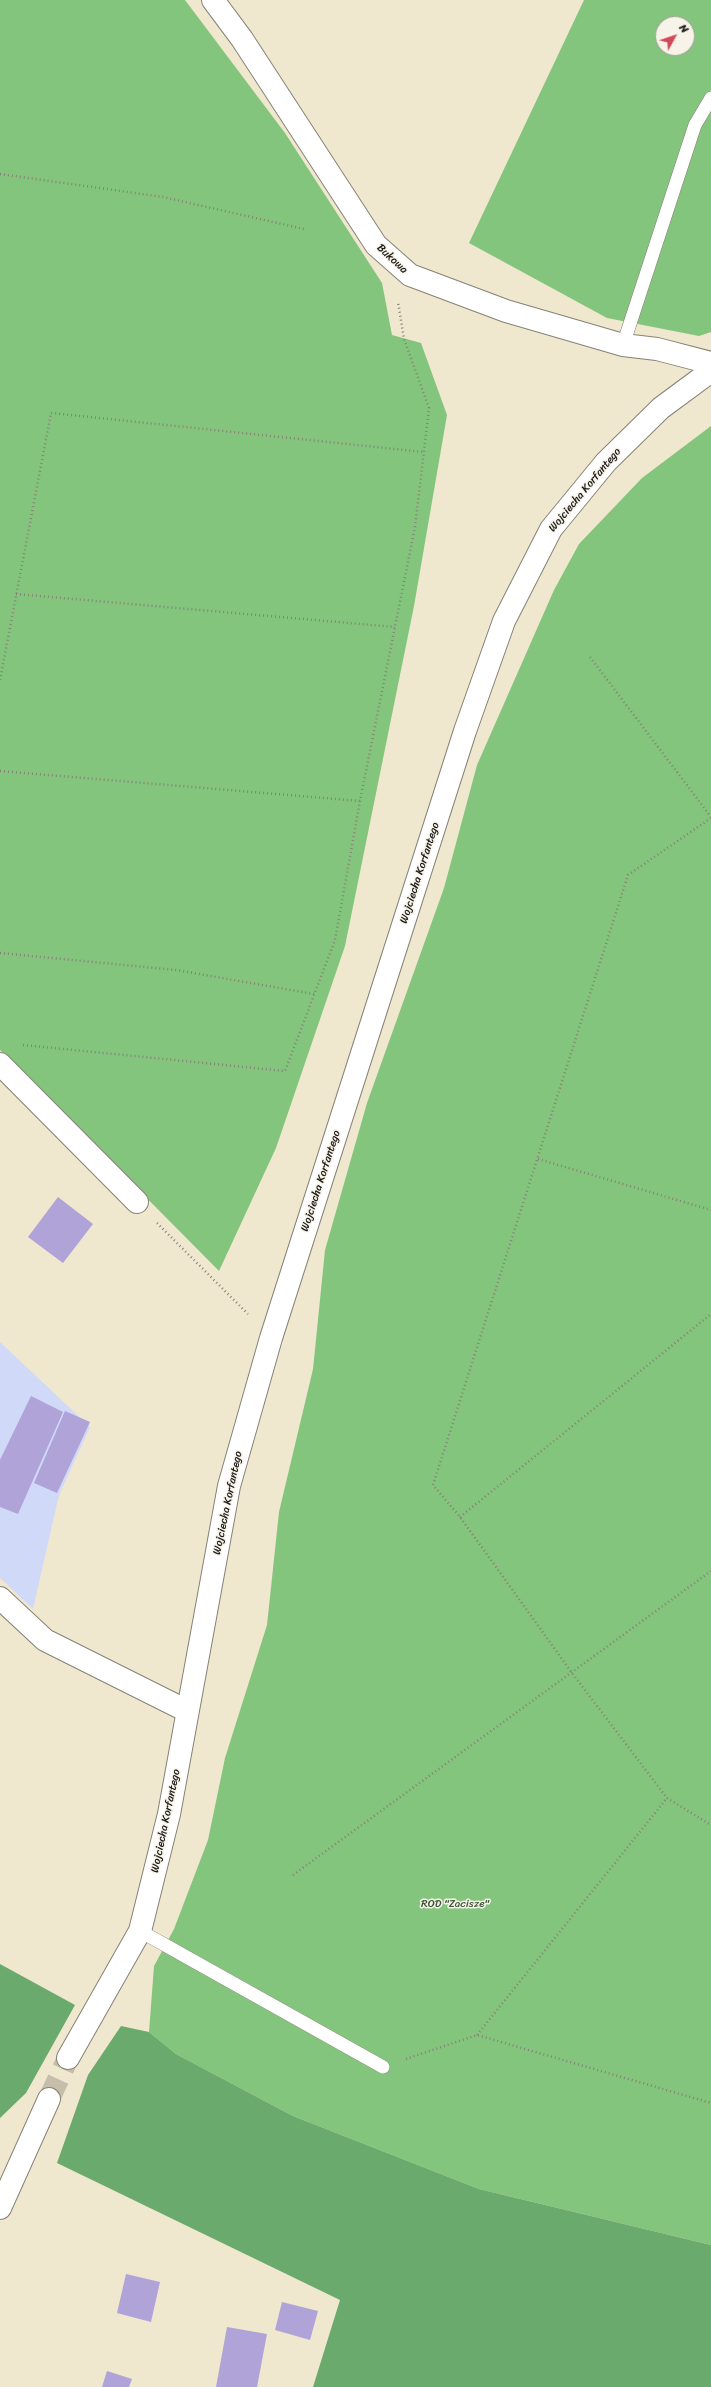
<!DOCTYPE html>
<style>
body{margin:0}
#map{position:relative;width:711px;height:2387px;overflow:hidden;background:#f0e7cf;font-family:Sriracha,sans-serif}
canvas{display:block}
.north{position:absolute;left:655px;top:16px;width:40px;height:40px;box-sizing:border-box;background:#f7f3e8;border:1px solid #9f9d96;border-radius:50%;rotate:50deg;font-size:11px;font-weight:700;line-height:16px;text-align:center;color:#1c1c1c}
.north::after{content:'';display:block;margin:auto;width:14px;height:18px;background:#d1495b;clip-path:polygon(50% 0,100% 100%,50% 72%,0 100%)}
</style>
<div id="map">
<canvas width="711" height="2387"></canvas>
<div class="north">N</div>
</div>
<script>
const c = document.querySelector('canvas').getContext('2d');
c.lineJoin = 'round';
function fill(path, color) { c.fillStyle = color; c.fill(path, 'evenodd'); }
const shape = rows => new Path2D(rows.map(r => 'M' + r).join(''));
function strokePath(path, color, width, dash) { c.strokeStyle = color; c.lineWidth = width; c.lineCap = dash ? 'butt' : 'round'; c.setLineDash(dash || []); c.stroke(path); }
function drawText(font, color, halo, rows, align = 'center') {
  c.font = font + ' Sriracha,sans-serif'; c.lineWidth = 3; c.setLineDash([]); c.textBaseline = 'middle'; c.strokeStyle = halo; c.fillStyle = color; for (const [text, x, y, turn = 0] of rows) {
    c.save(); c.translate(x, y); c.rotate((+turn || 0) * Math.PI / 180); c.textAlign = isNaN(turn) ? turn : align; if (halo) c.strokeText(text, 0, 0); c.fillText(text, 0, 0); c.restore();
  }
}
fill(shape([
 [0,1342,90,1427,59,1495,33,1609,0,1578]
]), '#d1d9f9');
fill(shape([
 [0,0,185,0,285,133,382,283,392,335,421,343,447,415,414,606,345,946,276,1148,219,1271,0,1050],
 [584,0,711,0,711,332,699,336,607,318,469,243],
 [663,24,687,24,687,48,663,48],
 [711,426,711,2245,479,2189,293,2116,176,2054,149,2032,154,1966,174,1929,208,1840,225,1758,267,1625,279,1512,313,1369,325,1250,367,1103,444,888,477,765,554,590,579,544,642,478]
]), '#84c57e');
fill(shape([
 [0,1964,75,2005,26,2093,0,2118],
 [121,2026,149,2032,176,2054,293,2116,479,2189,711,2245,711,2387,313,2387,340,2300,57,2163,88,2075]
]), '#6baa6d');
fill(shape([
 [58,1197,93,1224,63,1263,28,1237],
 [31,1396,63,1412,18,1514,0,1507,0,1460],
 [65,1411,90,1422,57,1493,34,1483],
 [126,2274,160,2282,151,2322,117,2313],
 [282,2302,318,2311,310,2340,275,2330],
 [227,2327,267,2334,257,2387,216,2387],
 [107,2371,132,2379,129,2387,102,2387]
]), '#afa3d7');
strokePath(shape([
 [49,2099,68,2058]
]), '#c6beab', 22, [22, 11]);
const lane = shape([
 [623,345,695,125,711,98],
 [140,1931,383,2067]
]);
const street = shape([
 [213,0,242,39,376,245,410,275,506,311,623,345,657,349,711,363],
 [0,1064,137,1202],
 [0,1598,45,1640,187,1711],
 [68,2058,140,1931,169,1814,229,1486,271,1338,465,731,504,621,551,529,606,462,661,408,711,371],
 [0,2208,49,2099]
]);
strokePath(lane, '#868276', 14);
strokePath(street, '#868276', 24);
strokePath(shape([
 [0,174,163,197,304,229],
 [16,594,395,627],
 [590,657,711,817],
 [0,680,51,413,424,452],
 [0,771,360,801],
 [711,818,628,875,433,1485,460,1517,572,1673,667,1798,711,1825],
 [0,953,176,970,314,994],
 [23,1045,285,1071,335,940,360,801,415,527,429,408,404,339,398,302],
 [538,1159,711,1210],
 [157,1223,248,1314],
 [460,1517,711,1314],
 [293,1875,711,1571],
 [477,2035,667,1798],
 [406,2059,477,2035,711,2103]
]), '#868276', 2.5, [1, 3]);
strokePath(lane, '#fff', 13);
strokePath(street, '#fff', 22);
drawText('11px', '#1c1c1c', '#f7f3e8', [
 ["Bukowa",392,259,43],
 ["Wojciecha Korfantego",585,490,-50],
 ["Wojciecha Korfantego",420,873,-72],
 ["Wojciecha Korfantego",321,1181,-72],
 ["Wojciecha Korfantego",228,1503,-78],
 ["Wojciecha Korfantego",166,1821,-78]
]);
drawText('11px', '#40573e', '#f7f3e8', [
 ["ROD \"Zacisze\"",455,1904]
]);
</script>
